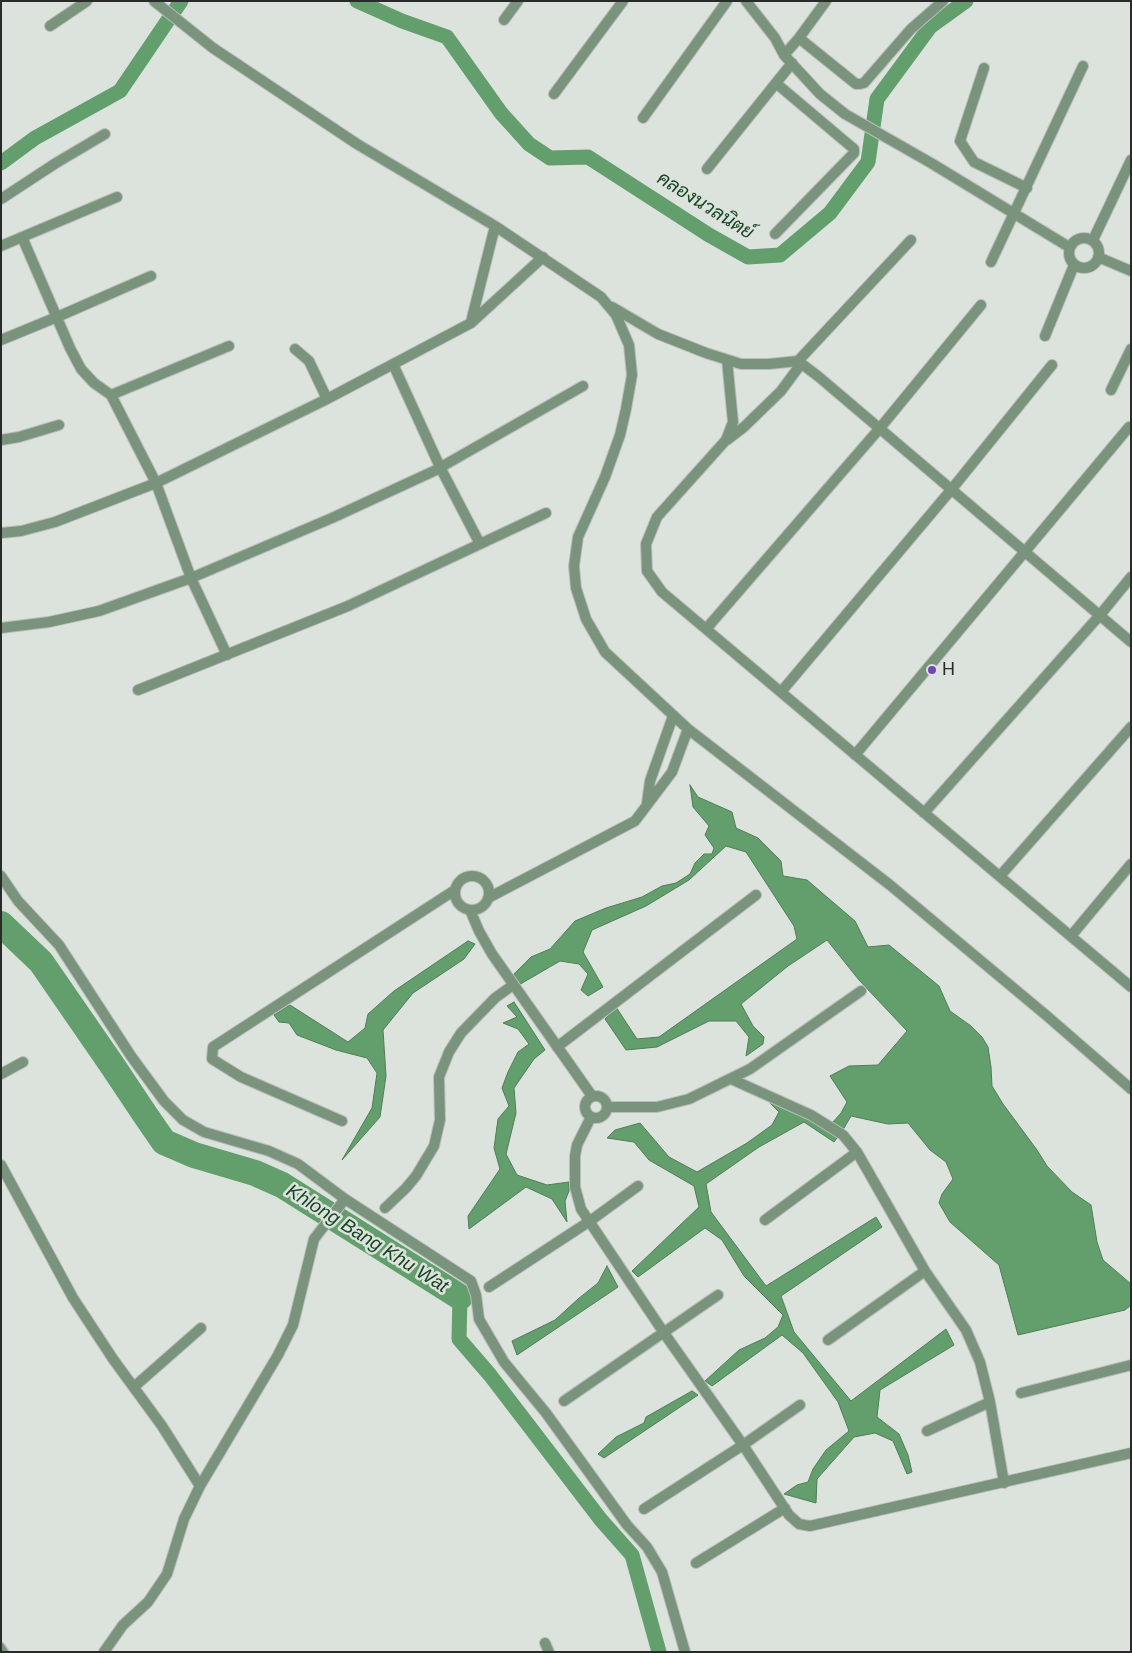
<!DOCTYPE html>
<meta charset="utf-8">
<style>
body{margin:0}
#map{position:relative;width:1132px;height:1653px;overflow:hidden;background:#dce3dd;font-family:Arial,sans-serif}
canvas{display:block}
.frame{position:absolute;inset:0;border:2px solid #282b29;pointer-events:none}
</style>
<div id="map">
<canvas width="1132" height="1653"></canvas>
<div class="frame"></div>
</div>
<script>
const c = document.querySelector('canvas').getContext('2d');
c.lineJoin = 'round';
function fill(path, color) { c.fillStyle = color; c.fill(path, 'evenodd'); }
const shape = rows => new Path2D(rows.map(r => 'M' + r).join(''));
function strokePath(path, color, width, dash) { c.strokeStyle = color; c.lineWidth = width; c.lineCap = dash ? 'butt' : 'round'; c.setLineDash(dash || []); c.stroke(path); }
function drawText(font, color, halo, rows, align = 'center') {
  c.font = font + ' Arial,Sarabun,sans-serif'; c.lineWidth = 5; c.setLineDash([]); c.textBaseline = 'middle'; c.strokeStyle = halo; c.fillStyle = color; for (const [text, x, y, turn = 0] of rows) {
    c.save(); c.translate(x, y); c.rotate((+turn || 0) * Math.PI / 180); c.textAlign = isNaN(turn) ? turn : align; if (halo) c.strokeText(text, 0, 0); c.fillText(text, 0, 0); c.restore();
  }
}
const water = shape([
 [690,785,698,797,732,812,736,828,758,838,781,861,783,876,807,880,855,921,868,947,889,945,939,986,950,1011,971,1026,982,1037,988,1047,991,1067,992,1086,1003,1104,1037,1150,1047,1166,1072,1192,1091,1205,1097,1242,1103,1260,1131,1284,1131,1305,1125,1310,1018,1335,999,1265,950,1222,939,1203,942,1194,953,1179,946,1162,930,1150,908,1123,888,1124,851,1116,844,1128,834,1142,804,1122,759,1147,706,1184,711,1212,766,1286,876,1217,882,1227,781,1296,794,1332,851,1401,946,1329,954,1345,880,1390,877,1417,899,1434,908,1455,912,1472,907,1474,893,1441,875,1433,854,1437,817,1479,816,1503,784,1494,797,1485,808,1482,813,1469,826,1450,849,1431,838,1402,803,1353,782,1335,712,1386,705,1381,739,1350,765,1338,778,1327,783,1315,744,1276,722,1240,705,1228,638,1277,632,1271,699,1207,694,1186,649,1160,634,1142,607,1138,615,1130,640,1123,669,1157,697,1172,747,1143,772,1125,779,1112,760,1093,824,1125,833,1122,841,1113,847,1102,830,1076,849,1066,878,1065,907,1031,859,980,827,940,788,966,741,1004,753,1026,764,1037,763,1044,746,1056,749,1037,736,1021,709,1021,657,1047,626,1050,605,1019,616,1007,637,1039,659,1037,797,939,794,926,746,852,726,846,689,880,646,906,592,930,583,952,603,987,588,996,581,990,588,974,579,964,560,961,517,986,511,977,531,957,550,949,575,921,606,908,642,897,662,886,676,883,690,874,695,863,704,854,712,854,714,848,705,835,709,826,693,807,690,785],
 [468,941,475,944,464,959,413,993,383,1030,386,1076,380,1117,342,1160,372,1108,377,1073,367,1058,336,1050,297,1035,289,1023,279,1022,274,1015,290,1005,348,1042,365,1028,368,1014,394,991,468,941],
 [514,1002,545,1050,534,1059,514,1088,516,1113,506,1154,517,1175,547,1185,569,1182,569,1191,565,1201,567,1222,552,1199,526,1187,469,1229,468,1216,500,1169,494,1148,498,1119,509,1106,502,1088,508,1072,518,1052,529,1044,518,1029,503,1023,517,1017,507,1006,514,1002],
 [607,1266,618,1287,517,1355,512,1341,555,1320,578,1299,598,1283,607,1266],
 [692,1391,698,1395,604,1458,598,1454,616,1437,644,1423,646,1417,692,1391]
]);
fill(water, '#629f6c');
strokePath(water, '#517c58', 1);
strokePath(shape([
 [357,1,402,21,447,37,501,113,529,144,550,158,588,157,709,235,748,257,780,255,830,213,868,162,877,99,930,27,966,1],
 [1,163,35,138,120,91,181,1],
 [460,1297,459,1339,490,1375,601,1520,632,1555,659,1652]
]), '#629f6c', 15);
strokePath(shape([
 [1,924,41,962,112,1065,146,1116,164,1142,194,1155,255,1173,282,1185,460,1297]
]), '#629f6c', 26);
const service = shape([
 [1,1646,5,1652]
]);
const minor = shape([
 [154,1,213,48,357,144,495,226,601,297,616,315,629,345,632,375,626,409,620,435,605,477,578,537,574,566,576,588,586,619,605,652,688,729,890,885,1047,1016,1131,1089],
 [746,1,775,38,784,55,820,94,845,114,931,163,1069,247],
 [504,20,518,1],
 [50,26,87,1],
 [799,38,856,84,860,84,864,83,911,29,943,1],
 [784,55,799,38,826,1],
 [984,68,960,141,974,162,1027,188],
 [554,94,623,1],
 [643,118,727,1],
 [707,169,792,63],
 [1,199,56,163,105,134],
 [775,234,854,153,854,149,777,84],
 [22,237,70,348,81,369,94,383,111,395,156,483,191,578,227,655],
 '1069 253a15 15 0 1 1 30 0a15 15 0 1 1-30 0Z',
 [1093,240,1131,160],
 [1,246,117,197],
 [1098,257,1131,271],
 [991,262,1083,66],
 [612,307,658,334,706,353,741,364,769,364,798,361,819,377,1131,642],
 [471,322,495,226],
 [1045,336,1074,265],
 [1,340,57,317,151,276],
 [295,349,309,361,327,399],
 [727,360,733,422,726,440,657,517,646,544,647,571,662,592,1131,987],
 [798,361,911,240],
 [393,364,440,467,480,544],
 [1111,390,1131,349],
 [111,395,229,346],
 [1,440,19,437,59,425],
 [727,440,744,427,781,391,801,364],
 [1,533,21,531,55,522,156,483,327,399,471,323,543,257],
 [1,628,49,622,99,611,191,578,332,518,434,471,583,386],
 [706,629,880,428,981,305],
 [138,690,348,606,546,513],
 [781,692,951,490,1052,365],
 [855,755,1129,427],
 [647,803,650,781,673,716],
 [924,813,1100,615,1131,577],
 [1,876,18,901,59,945,131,1056,164,1101,183,1120,204,1132,269,1151,298,1164,345,1199,471,1281,476,1295,479,1319,504,1362,546,1413,627,1525,647,1547,662,1572,685,1652],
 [1000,876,1131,727],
 '455 893a17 17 0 1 1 34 0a17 17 0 1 1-34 0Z',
 [488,898,635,821,672,772,688,729],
 [470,910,479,931,492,954,592,1096],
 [1071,936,1131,864],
 [557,1047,756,895],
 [1,1074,23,1062],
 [731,1079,811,1115,843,1135,857,1152,925,1271,966,1330,980,1362,990,1402,1004,1483],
 '585 1107a11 11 0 1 1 22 0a11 11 0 1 1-22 0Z',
 [608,1107,657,1107,689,1099,750,1069,861,991],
 [591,1117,577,1145,575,1156,575,1187,581,1209,664,1333,743,1445,789,1515,799,1524,810,1526,1131,1453],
 [342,1121,241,1077,212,1059,213,1047,455,890],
 [1,1165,73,1298,113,1359,162,1426,200,1486],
 [385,1208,406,1188,416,1176,434,1146,440,1120,439,1077,449,1052,461,1033,495,998,513,985],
 [765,1220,857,1152],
 [489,1287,590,1221,638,1186],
 [828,1340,925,1271],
 [135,1386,201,1328],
 [1021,1393,1131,1365],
 [564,1401,718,1295],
 [927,1431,990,1402],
 [644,1509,743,1445,800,1405],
 [696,1563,785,1508],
 [545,1643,549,1652],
 [104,1652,123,1625,148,1602,167,1574,184,1519,200,1486,278,1355,293,1325,314,1239,345,1199]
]);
strokePath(service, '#b8beb9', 9);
strokePath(minor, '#b8beb9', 12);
strokePath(service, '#7a937d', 6);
strokePath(minor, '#7a937d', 10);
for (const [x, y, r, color] of [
 [932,670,5,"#7544bb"]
]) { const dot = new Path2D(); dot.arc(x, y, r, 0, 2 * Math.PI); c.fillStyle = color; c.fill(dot); strokePath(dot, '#dce3dd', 2); }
drawText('18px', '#282b29', '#dce3dd', [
 ["H",942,670]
], 'left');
drawText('italic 19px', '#184523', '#dce3dd', [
 ["คลองนวลนิตย์",705,206,32],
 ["Khlong Bang Khu Wat",367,1239,32]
]);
</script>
